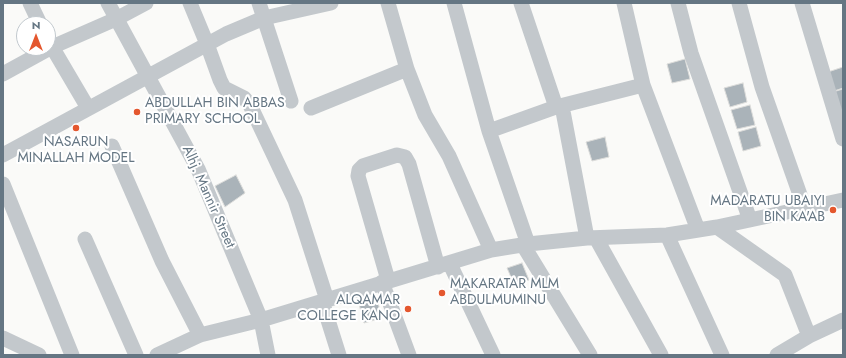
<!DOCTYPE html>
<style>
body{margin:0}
#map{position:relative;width:846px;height:358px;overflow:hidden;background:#fafaf8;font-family:Jost,sans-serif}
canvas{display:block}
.frame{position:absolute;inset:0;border:4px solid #657683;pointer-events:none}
.north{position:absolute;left:16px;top:16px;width:40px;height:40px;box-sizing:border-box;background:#fff;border:1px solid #c1c8cd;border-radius:50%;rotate:0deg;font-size:11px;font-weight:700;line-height:16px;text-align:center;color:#657683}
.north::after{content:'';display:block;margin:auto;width:14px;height:18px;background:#e4572e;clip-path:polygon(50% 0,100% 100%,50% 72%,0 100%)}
</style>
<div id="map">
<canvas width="846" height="358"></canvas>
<div class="frame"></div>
<div class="north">N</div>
</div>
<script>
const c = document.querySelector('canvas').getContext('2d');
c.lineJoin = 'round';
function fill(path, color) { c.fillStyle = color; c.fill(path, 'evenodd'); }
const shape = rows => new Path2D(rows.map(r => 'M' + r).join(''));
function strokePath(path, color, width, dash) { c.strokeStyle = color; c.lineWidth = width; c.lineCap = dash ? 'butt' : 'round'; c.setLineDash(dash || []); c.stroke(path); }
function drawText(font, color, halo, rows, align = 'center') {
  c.font = font + ' Jost,sans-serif'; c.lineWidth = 4; c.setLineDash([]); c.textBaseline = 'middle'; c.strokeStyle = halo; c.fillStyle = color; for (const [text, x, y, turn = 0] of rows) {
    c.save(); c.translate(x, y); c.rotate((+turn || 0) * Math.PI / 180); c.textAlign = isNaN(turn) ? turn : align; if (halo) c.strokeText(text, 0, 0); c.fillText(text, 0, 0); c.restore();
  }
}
const building = shape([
 [685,59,690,79,672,83,667,64,685,59],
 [843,67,843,88,834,91,828,72,843,67],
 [743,83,747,102,730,107,724,88,743,83],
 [843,89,843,110,839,111,833,92,843,89],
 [750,105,755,125,737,129,731,110,750,105],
 [756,127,761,146,743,151,738,132,756,127],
 [605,137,609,157,592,161,586,142,605,137],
 [236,175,245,193,225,207,215,186,236,175],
 [522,263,529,280,514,284,507,268,522,263],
 [377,299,382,318,364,323,359,304,377,299]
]);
fill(building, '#aab3b9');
strokePath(building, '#dcdcda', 1);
strokePath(shape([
 [30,3,40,24],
 [108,3,198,169,261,320,268,355],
 [190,3,207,44,220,80,224,88,244,98,250,105,295,200,327,300],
 [259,3,291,101],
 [388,3,407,69,425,115,449,156,491,250],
 [454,3,489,131,528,244],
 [521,3,556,107],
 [624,3,643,85,698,230],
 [678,3,691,53,750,220],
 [739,3,762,87,805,209],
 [802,3,843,139],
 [48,40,88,108],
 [3,74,52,47,116,19,146,3],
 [562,106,587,238],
 [311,108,407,69],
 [489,131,556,107,643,85],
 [112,146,162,261,200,335],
 [3,155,226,34,264,18,331,3],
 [3,184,72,355],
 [717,227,785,275,809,336],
 [667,235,722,355],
 [596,238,661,355],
 [85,239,136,355],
 [523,245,590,355],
 [450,264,493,355],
 [388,280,358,176,359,170,363,166,397,155,405,157,409,164,438,267],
 [382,282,409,355],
 [322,301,339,355],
 [3,338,39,355],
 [157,355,200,335,261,320,491,250,528,244,587,238,667,235,717,227,843,200],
 [777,355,809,336,843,320]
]), '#c3c8cc', 15);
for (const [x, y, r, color] of [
 [137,112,4,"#e4572e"],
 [76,128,4,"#e4572e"],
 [833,210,4,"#e4572e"],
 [442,293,4,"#e4572e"],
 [408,309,4,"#e4572e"]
]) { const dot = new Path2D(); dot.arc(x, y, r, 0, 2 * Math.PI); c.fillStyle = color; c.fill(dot); strokePath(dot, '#fff', 1.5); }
drawText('14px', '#657683', '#fff', [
 ["ABDULLAH BIN ABBAS",145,104],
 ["PRIMARY SCHOOL",145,120],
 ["NASARUN",76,143,"center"],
 ["MINALLAH MODEL",76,159,"center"],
 ["MADARATU UBAIYI",825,202,"right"],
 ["BIN KA'AB",825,218,"right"],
 ["MAKARATAR MLM",450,285],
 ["ABDULMUMINU",450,301],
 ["ALQAMAR",400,301,"right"],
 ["COLLEGE KANO",400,317,"right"]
], 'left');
drawText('14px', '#657683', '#fff', [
 ["Alhj. Mannir Street",208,197,66]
]);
</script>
